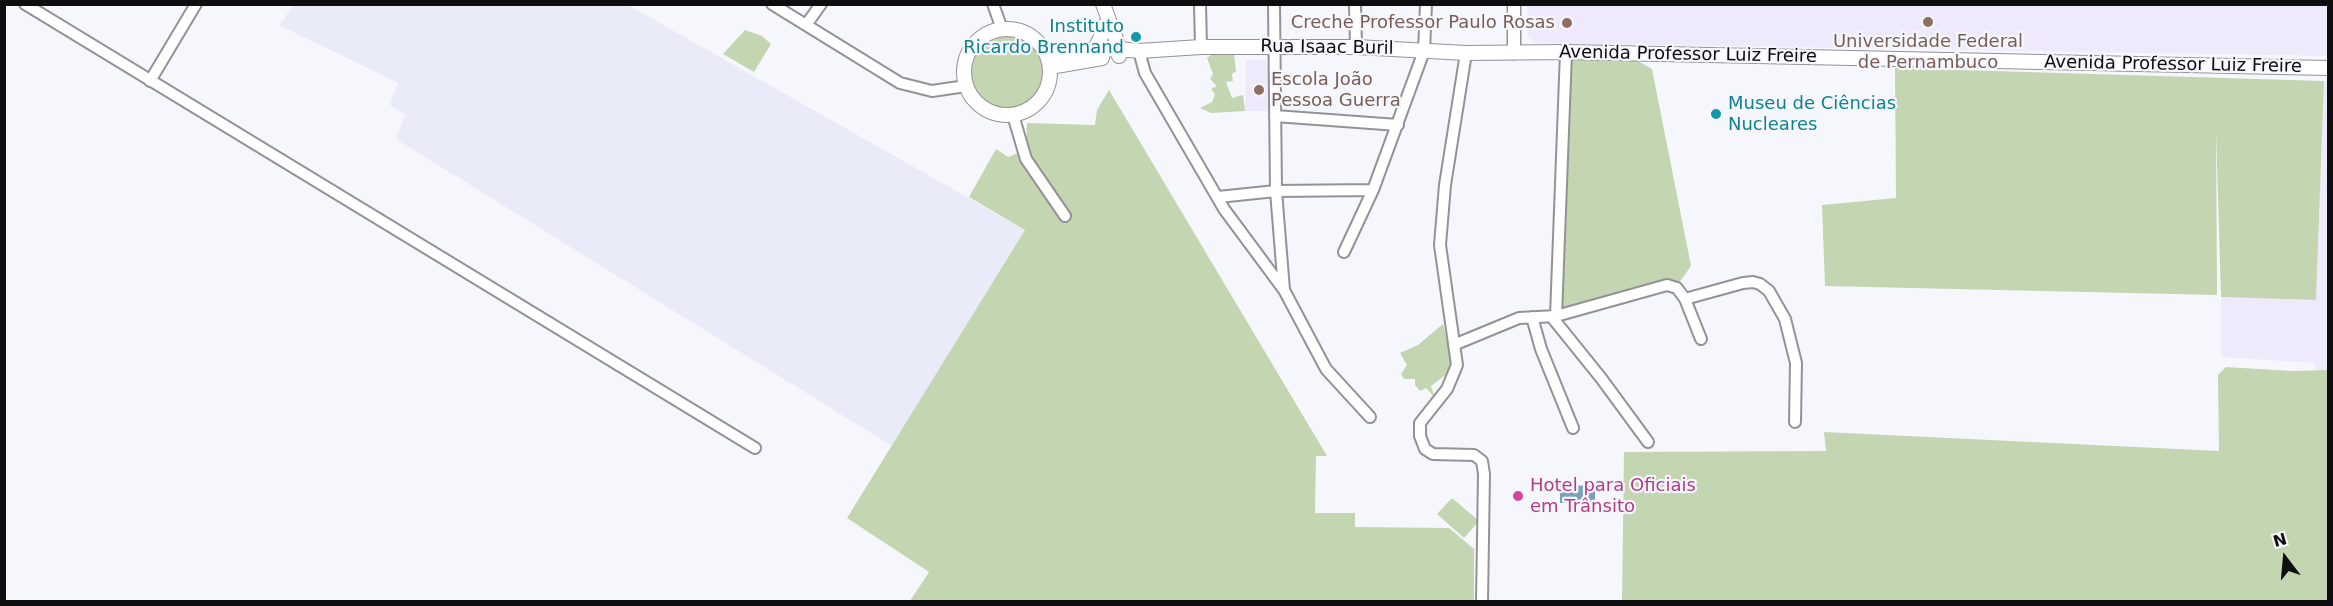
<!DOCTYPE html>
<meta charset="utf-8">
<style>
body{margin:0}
#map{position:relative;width:2333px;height:606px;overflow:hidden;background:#f6f7fd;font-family:"DejaVu Sans",sans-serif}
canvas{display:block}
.frame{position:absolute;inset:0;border:6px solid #0e0e10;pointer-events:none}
.north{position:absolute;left:2255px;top:528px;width:60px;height:60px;-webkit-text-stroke:4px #f6f7fd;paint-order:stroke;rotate:344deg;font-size:16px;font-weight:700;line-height:24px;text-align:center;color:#0e0e10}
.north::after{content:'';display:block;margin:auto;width:21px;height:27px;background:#0e0e10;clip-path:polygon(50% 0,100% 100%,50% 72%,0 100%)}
</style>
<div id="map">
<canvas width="2333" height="606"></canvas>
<div class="frame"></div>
<div class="north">N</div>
</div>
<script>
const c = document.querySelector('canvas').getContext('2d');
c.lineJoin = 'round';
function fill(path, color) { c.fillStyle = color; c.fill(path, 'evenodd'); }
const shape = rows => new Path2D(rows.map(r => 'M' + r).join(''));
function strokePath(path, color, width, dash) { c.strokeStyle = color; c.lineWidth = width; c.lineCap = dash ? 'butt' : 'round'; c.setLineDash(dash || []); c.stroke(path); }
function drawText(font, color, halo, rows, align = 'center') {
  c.font = font + ' "DejaVu Sans",sans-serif'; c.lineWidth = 4.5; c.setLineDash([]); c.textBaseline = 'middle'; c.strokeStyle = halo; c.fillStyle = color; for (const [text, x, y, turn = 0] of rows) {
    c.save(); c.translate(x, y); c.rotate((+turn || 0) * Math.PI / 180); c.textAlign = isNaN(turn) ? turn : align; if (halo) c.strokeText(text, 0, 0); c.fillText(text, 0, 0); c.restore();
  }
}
fill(shape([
 [294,5,628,5,1025,230,892,446,396,139,405,115,390,105,398,83,279,25]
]), '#eaebf8');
fill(shape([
 [1527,5,2328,5,2328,56,1537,43,1528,37],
 [1246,60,1265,60,1271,69,1272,111,1245,111],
 [2324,81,2328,81,2328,428,2314,427,2315,363,2221,357,2221,297,2316,300]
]), '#eeeafc');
fill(shape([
 [745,30,762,36,771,44,754,72,723,54],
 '970 72a37 37 0 1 1 74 0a37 37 0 1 1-74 0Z',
 [1566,52,1626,54,1652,69,1691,266,1676,287,1571,315,1559,305],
 [1234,54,1236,71,1232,74,1233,81,1226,82,1232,98,1243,95,1245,111,1211,113,1200,108,1212,102,1215,94,1211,89,1217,86,1210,79,1213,74,1207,58,1211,55],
 [1895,68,2324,81,2316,300,2221,297,2216,130,2217,295,1825,286,1822,205,1896,198],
 [1109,90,1327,456,1316,456,1315,513,1355,513,1355,527,1449,528,1474,549,1474,601,910,601,929,572,847,518,1025,230,969,197,996,149,1008,157,1026,150,1027,123,1095,125,1097,110],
 [1443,324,1450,354,1451,371,1431,386,1435,398,1426,388,1420,391,1415,385,1415,379,1404,379,1401,374,1407,365,1400,353,1418,345],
 [2226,367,2292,371,2328,370,2328,601,1622,601,1624,452,1826,451,1824,432,2219,451,2218,375],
 [1452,498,1479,521,1464,538,1437,514]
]), '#c4d5b1');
fill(shape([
 [1560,485,1595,486,1595,503,1560,503]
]), '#7ba1b7');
const minor = shape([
 [25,4,755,448],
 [772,4,900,83,932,91,966,86],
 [993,4,1002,29],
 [1200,4,1201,47],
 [1274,4,1276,191,1284,290],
 [1355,4,1356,47],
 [806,25,821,4],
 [1139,51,1145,73,1224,209,1284,290,1326,369,1370,417],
 [1466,53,1445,185,1440,245,1457,365,1447,389,1420,423,1420,436,1425,449,1433,454,1474,455,1482,461,1484,474,1482,602],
 [150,81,196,4],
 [1013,115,1026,159,1065,216],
 [1275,116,1398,125],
 [1218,197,1276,191,1373,190],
 [1344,252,1373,190,1424,51,1426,4],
 [1685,299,1701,339],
 [1551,316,1601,378,1648,442],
 [1556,316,1566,52],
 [1532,317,1541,349,1573,428],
 [1456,344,1519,318,1556,316,1667,285,1677,288,1685,299,1743,283,1753,282,1760,284,1769,291,1785,319,1796,363,1795,422]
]);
const tertiary = shape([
 [1514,4,1514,53]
]);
const secondary = shape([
 [1103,4,1116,39,1119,49,1119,56],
 '964 72a43 43 0 1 1 86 0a43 43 0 1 1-86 0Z',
 [1094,50,1101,37,1103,27,1108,22],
 [1045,51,1063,52,1119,49,1139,51,1201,47,1356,47,1466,53,1566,52,2328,68],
 [1050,67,1102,58]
]);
strokePath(minor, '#929298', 14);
strokePath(tertiary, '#929298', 15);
strokePath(secondary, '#929298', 16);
strokePath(minor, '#fff', 10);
strokePath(tertiary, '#fff', 12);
strokePath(secondary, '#fff', 14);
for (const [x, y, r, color] of [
 [1928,22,6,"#8d6e63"],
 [1567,23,6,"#8d6e63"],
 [1136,37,6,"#0f9aa8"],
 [1259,90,6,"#8d6e63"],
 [1716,114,6,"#0f9aa8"],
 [1518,496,6,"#d1479c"]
]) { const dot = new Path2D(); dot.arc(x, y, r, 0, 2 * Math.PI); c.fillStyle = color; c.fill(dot); strokePath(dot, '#f6f7fd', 2); }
drawText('18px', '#785e54', '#f6f7fd', [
 ["Creche Professor Paulo Rosas",1555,23],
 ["Universidade Federal",1928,42,"center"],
 ["de Pernambuco",1928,63,"center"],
 ["Escola João",1271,80,"left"],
 ["Pessoa Guerra",1271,101,"left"]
], 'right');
drawText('18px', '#0d838f', '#f6f7fd', [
 ["Instituto",1124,27],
 ["Ricardo Brennand",1124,48],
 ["Museu de Ciências",1728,104,"left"],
 ["Nucleares",1728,125,"left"]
], 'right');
drawText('18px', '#0e0e10', '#f6f7fd', [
 ["Rua Isaac Buril",1327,48,1],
 ["Avenida Professor Luiz Freire",1688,55,1],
 ["Avenida Professor Luiz Freire",2173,65,1]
]);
drawText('18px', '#b23c85', '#f6f7fd', [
 ["Hotel para Oficiais",1530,486],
 ["em Trânsito",1530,507]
], 'left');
</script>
